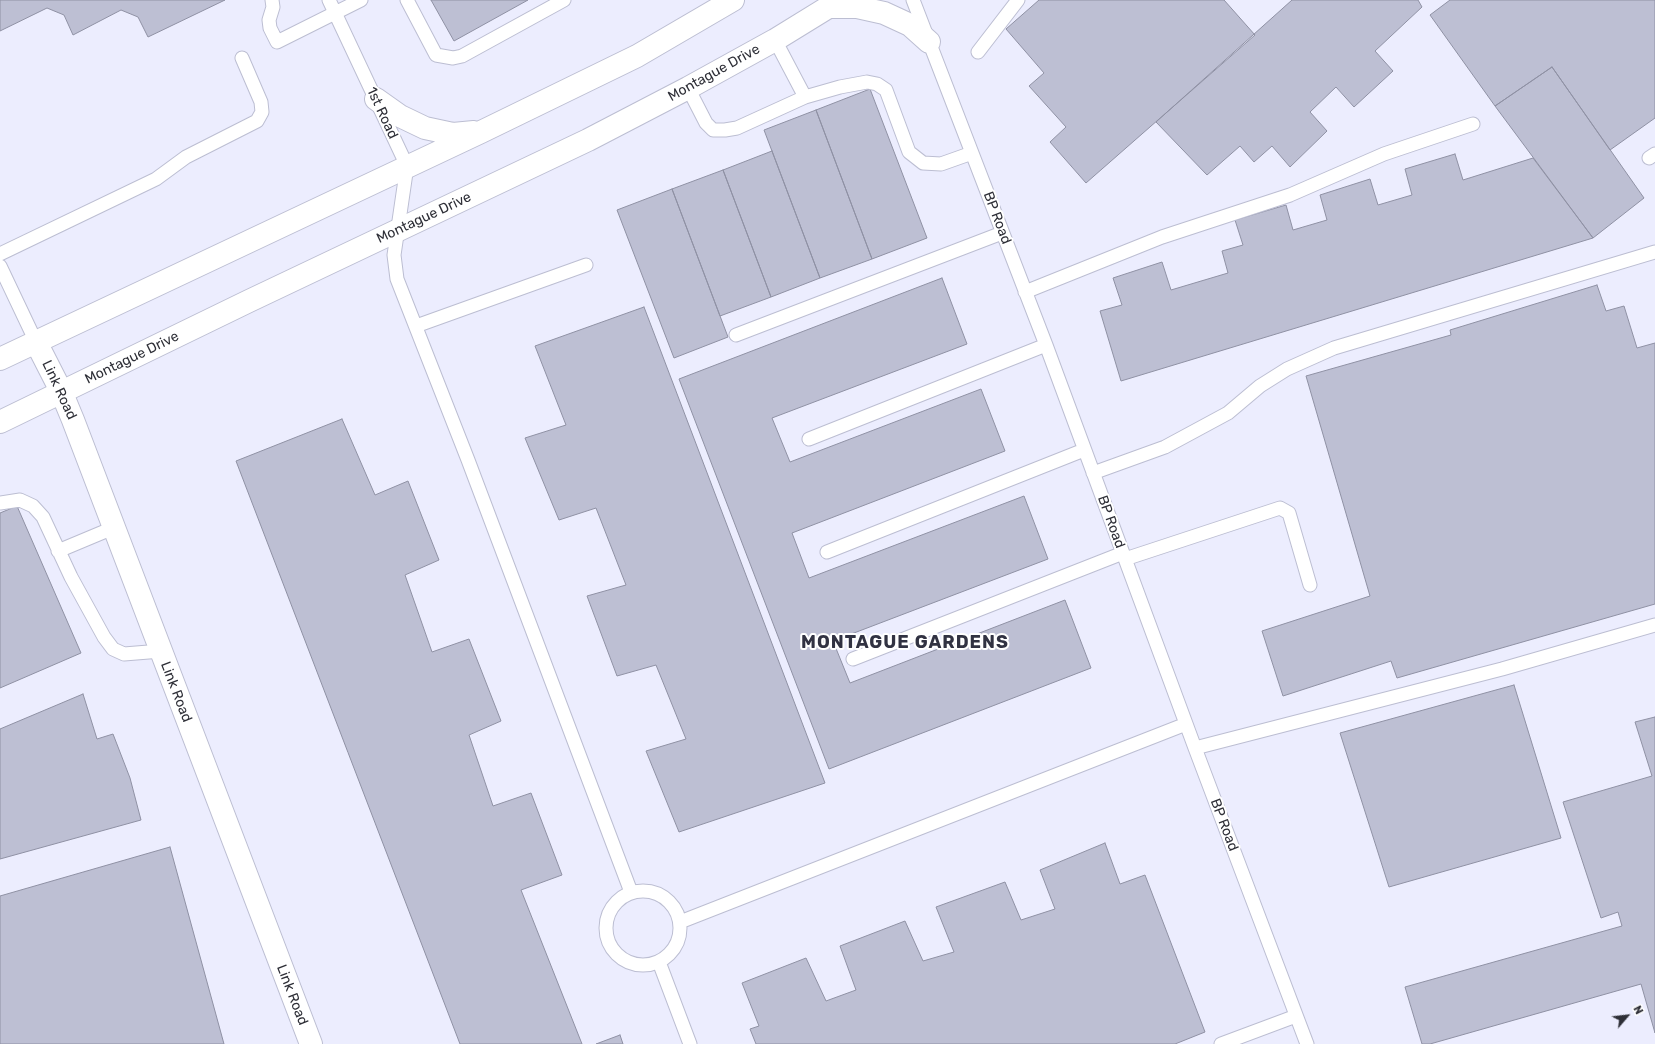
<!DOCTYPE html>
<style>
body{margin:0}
#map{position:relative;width:1655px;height:1044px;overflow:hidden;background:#ecedfe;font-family:Rubik,sans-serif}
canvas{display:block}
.north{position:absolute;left:1607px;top:996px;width:40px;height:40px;-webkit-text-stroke:3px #fff;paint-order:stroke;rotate:62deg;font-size:11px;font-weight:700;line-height:16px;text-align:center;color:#2e2f37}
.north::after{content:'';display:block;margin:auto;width:14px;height:18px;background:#2e2f37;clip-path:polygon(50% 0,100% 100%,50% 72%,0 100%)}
</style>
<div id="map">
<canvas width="1655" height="1044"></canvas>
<div class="north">N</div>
</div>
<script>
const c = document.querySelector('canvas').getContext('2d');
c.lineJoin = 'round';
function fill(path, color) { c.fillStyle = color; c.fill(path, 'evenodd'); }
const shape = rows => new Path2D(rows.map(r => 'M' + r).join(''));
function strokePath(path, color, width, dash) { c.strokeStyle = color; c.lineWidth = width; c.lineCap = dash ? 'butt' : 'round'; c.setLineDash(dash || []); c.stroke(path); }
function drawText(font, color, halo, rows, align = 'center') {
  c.font = font + ' Rubik,sans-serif'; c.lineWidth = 4; c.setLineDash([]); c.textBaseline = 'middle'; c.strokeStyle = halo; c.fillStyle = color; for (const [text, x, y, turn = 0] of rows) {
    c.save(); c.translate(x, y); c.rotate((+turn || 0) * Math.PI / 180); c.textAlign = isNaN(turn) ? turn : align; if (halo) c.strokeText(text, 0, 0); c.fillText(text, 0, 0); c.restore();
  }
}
const building = shape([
 [0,0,225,0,148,37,138,17,121,10,73,35,64,15,47,8,0,31,0,0],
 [431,0,528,0,454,41,431,0],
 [1039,0,1224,0,1255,35,1086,183,1050,142,1066,127,1029,86,1044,73,1006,29,1039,0],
 [1292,0,1418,0,1422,7,1375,51,1393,71,1354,107,1336,87,1310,112,1327,131,1290,167,1272,146,1254,162,1240,146,1207,175,1156,122,1292,0],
 [1450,0,1655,0,1655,118,1610,150,1552,67,1495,106,1430,15,1450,0],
 [1552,67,1644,198,1593,238,1495,106,1552,67],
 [870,89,927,238,872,259,816,110,870,89],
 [816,110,872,259,820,278,764,130,816,110],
 [772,151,820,278,771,297,723,170,772,151],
 [1455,154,1463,180,1533,158,1593,238,1121,381,1100,311,1122,305,1113,278,1162,262,1171,290,1228,273,1222,251,1243,245,1235,220,1286,205,1293,230,1327,220,1320,195,1370,179,1378,205,1412,195,1405,169,1455,154],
 [723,170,771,297,720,316,672,189,723,170],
 [672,189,728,337,674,358,617,210,672,189],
 [942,278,967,344,772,418,790,462,981,389,1005,451,792,533,809,578,1024,496,1048,559,833,641,850,683,1065,600,1091,668,829,769,679,379,942,278],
 [1597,285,1606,311,1624,306,1637,348,1655,343,1655,604,1397,678,1391,661,1283,696,1262,631,1370,596,1306,376,1451,335,1450,330,1597,285],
 [644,307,825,783,679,832,646,751,686,739,656,665,617,676,587,596,626,585,596,508,559,520,525,438,566,425,535,346,644,307],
 [342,419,375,495,408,481,439,560,405,575,432,652,469,639,501,721,469,735,493,806,531,793,562,875,521,890,582,1044,460,1044,236,461,342,419],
 [17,506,81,653,0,688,0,513,17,506],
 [1514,685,1561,838,1389,887,1340,733,1514,685],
 [83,694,97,739,113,734,130,778,141,820,0,859,0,729,83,694],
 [1655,717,1655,1033,1641,984,1430,1044,1422,1044,1405,987,1622,926,1618,912,1601,918,1563,802,1652,776,1635,722,1655,717],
 [1105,843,1120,884,1145,875,1205,1032,1175,1044,756,1044,750,1029,759,1026,742,983,806,958,826,1001,856,990,840,946,905,921,923,961,954,952,936,907,1005,882,1021,920,1055,909,1040,870,1105,843],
 [170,847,224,1044,0,1044,0,896,170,847],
 [620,1035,623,1044,596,1044,620,1035]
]);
fill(building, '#bdbfd3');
strokePath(building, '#8f91a4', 1);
const lane = shape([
 [272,0,273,7,269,20,270,28,277,42,361,0],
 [329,0,407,166,394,255,397,279,468,460,631,892],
 [407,0,436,55,453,58,462,56,564,0],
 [913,0,1046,345,1195,748,1307,1044],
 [775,40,805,97],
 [978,52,1018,0],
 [688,88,706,123,713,130,725,130,737,128,805,97,840,87,867,82,877,84,886,90,909,152,923,163,941,164,972,153],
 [1649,158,1655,154],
 [0,254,156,179,186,157,257,121,262,112,261,102,242,58],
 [0,266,36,342],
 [1025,292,1162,237,1290,195,1384,154,1473,124],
 [416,326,586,265],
 [736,335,1002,233],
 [809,439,1046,345],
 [1093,473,1165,447,1228,413,1260,386,1287,369,1334,348,1655,252],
 [0,503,20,500,33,506,43,517,71,577,104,637,113,649,124,654,161,651],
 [58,551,113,528],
 [827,552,1084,450],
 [1125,559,1280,508,1289,513,1310,585],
 [853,659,1123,553],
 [1195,748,1502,669,1655,625],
 '606 928a37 37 0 1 1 74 0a37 37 0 1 1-74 0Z',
 [680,922,1186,724],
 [659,962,690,1044],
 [1221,1044,1296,1016]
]);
const street = shape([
 [36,342,61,391,73,420,311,1044]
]);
const secondary = shape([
 [829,7,857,7,884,13,910,25,929,42],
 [376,99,400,116,425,128,453,134,474,132],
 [0,359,481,132,637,56,733,0],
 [0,422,249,301,588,140,688,88,775,40,840,0]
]);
strokePath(lane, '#bcbed2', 15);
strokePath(street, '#bcbed2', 24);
strokePath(secondary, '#bcbed2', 24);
strokePath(lane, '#fff', 13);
strokePath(street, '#fff', 22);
strokePath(secondary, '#fff', 22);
drawText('14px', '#2e2f37', '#fff', [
 ["Montague Drive",714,73,-29],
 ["1st Road",382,113,65],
 ["Montague Drive",424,218,-25],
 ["BP Road",997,218,69],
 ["Montague Drive",132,358,-26],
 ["Link Road",59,390,65],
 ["BP Road",1111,522,70],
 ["Link Road",176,692,69],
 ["BP Road",1224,825,69],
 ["Link Road",292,995,69]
]);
c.letterSpacing = '1px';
drawText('bold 18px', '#313242', '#fff', [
 ["MONTAGUE GARDENS",905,643]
]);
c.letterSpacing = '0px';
</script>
